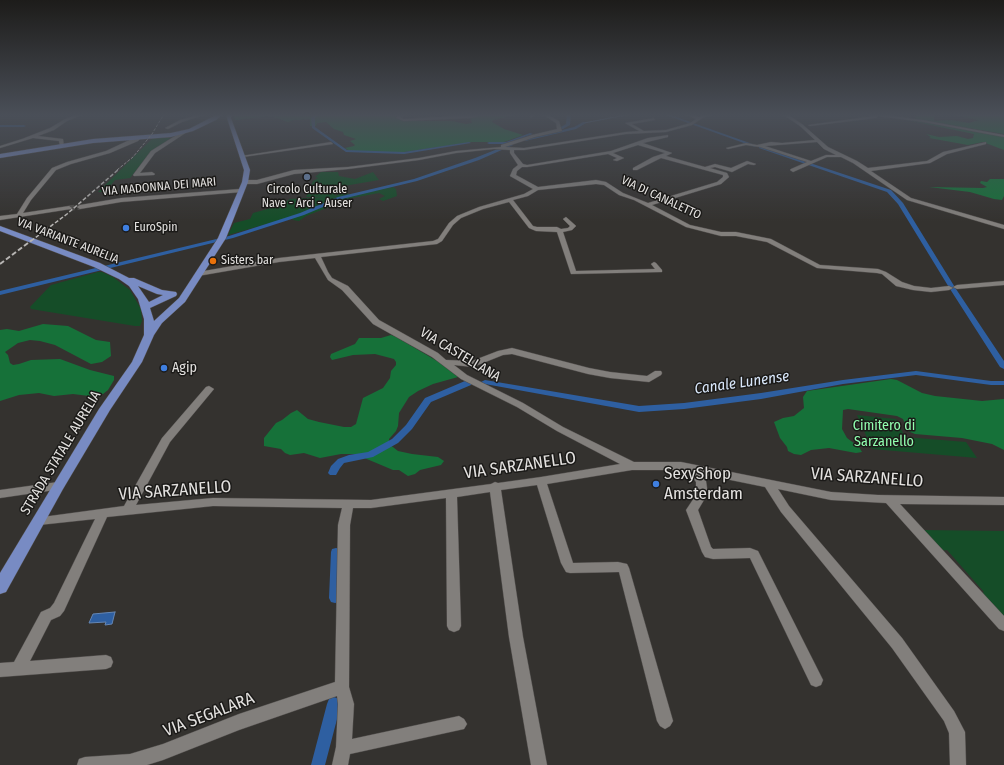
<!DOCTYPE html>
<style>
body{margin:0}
canvas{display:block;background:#34322f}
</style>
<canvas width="1004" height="765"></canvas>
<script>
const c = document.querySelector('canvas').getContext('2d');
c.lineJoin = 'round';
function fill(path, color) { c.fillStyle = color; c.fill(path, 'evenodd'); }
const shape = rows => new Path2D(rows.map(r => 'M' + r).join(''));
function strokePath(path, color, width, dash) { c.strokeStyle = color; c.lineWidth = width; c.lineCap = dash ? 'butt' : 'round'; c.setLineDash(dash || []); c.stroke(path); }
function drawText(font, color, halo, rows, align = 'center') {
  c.font = font + ' "Fira Sans Condensed",sans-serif'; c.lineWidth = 3; c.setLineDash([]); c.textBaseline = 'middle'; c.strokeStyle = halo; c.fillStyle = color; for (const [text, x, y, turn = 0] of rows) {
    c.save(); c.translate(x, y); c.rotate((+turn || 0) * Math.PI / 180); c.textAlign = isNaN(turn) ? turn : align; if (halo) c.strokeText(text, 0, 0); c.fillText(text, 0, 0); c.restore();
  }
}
fill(shape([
 [165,137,171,138,148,155,130,178,115,180,105,192,98,192,153,138],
 [321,172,338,172,339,176,355,179,373,172,379,180,338,187,339,182,335,196,343,192,352,195,393,187,396,189,397,196,383,201,379,199,385,196,379,193,352,198,306,216,299,221,293,220,291,217,228,235,234,223,250,219,253,213,282,205,290,199,324,197,306,197,313,181,318,178,315,177],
 [98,272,102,272,113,277,130,290,141,309,142,321,140,326,135,326,31,309,30,307,51,285],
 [857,415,896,419,905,437,966,442,977,458,872,449],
 [920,530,1004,531,1004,618,980,594,984,592,947,550,939,551]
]), '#154d28');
fill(shape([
 [234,114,399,114,394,117,410,121,452,121,466,124,472,123,470,117,489,114,519,114,493,120,492,122,504,129,523,135,504,142,472,142,397,153,358,152,348,150,345,148,354,146,355,145,350,141,356,139,344,135,343,132,334,129,326,122,317,123,316,126,310,126,310,120,309,119,294,120,288,122,271,116,236,120,233,118],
 [917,114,934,115,934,121,951,120,969,123,978,120,948,114,1004,114,1004,134,915,119],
 [897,118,1004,136,1004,150,983,142,968,145,929,138,931,137,926,134,939,137,957,136,968,139,973,138,974,134],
 [990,179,1004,179,1004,196,1002,200,994,199,970,192,929,187,983,188,987,187,980,183,981,181,987,182],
 [43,324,68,326,96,340,110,342,111,356,102,362,91,364,55,345,40,341,30,340,18,343,5,352,8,355,10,363,13,365,19,364,31,360,60,359,90,370,114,376,114,380,108,390,103,394,89,396,73,394,54,396,39,393,19,395,0,401,0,330,7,329,19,331],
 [391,335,396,337,437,361,458,377,433,384,418,391,409,397,399,413,398,426,396,431,389,439,389,444,398,451,412,454,438,457,444,461,441,465,420,470,415,474,408,476,399,470,393,470,355,454,341,454,320,458,304,453,290,455,285,453,281,449,264,446,264,438,276,423,282,420,291,413,297,410,308,419,319,422,344,427,351,427,356,424,363,398,383,388,390,378,391,371,396,365,396,362,394,359,375,354,353,355,332,360,330,357,331,354,355,344,359,338,381,338],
 [891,379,897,380,922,393,935,396,982,401,1004,399,1004,450,992,444,962,438,915,434,908,431,903,419,897,416,848,409,843,410,842,429,847,438,859,447,862,452,856,453,829,448,811,450,801,455,794,454,788,451,787,447,780,438,774,422,783,418,794,416,804,408,803,397,807,391]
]), '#167139');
const water = shape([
 [115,612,112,624,105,625,106,622,89,623,93,614,115,612]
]);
fill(water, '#2e5fa1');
strokePath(water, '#6486b4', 1);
strokePath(shape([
 [584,123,631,114]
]), '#6486b4', 1);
fill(shape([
 [315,114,319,114,315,118,315,127,347,150,404,152,469,142,471,143,404,154,346,152,312,128,311,118,315,114],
 [567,114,571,114,570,125,561,130,559,130,559,128,566,124,567,114],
 [663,114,668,114,758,146,755,147,663,114],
 [583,122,586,123,576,129,525,141,523,140,574,127,583,122],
 [0,125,24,125,26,126,24,127,0,127,0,125],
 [530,133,533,134,506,144,489,144,487,143,489,142,506,142,530,133],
 [510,144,513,145,479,160,417,181,342,199,304,215,233,238,0,295,0,291,229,236,300,213,338,197,414,179,475,158,510,144],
 [759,146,891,190,903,203,956,289,1004,361,1004,369,1000,367,950,289,898,204,887,192,759,148,759,146],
 [916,371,991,381,1004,381,1004,385,991,385,916,375,843,384,761,399,684,409,639,412,485,384,481,382,485,380,639,406,684,403,761,393,843,380,916,371],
 [465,381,471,381,472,383,471,385,431,402,412,429,398,443,373,457,344,463,340,468,336,475,330,475,328,473,331,466,338,459,349,455,368,452,392,439,406,425,425,398,465,381],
 [336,548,340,549,341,552,341,598,339,602,335,603,331,602,329,598,331,552,332,549,336,548],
 [334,697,339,699,341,704,325,765,311,765,327,704,329,699,334,697]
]), '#2e5fa1');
strokePath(shape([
 [69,208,80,207]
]), '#4e4c49', 5.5, [5.5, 3]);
const minor = shape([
 [78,114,84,114,67,121,54,130,38,136,63,139,64,147,60,147,59,141,33,138,0,148,0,146,22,139,50,128,65,119,78,114],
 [201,114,207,114,182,122,168,129,165,128,180,120,201,114],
 [399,114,406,114,400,117,404,119,487,114,470,118,404,121,396,118,399,114],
 [531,114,536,114,532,117,530,117,531,114],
 [542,114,546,114,559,121,562,131,535,137,505,147,524,148,626,132,639,131,625,123,654,118,655,120,632,124,644,131,666,130,690,123,696,119,684,114,690,114,699,117,707,114,715,114,704,117,692,125,666,132,626,134,524,150,514,150,514,153,523,164,527,165,611,151,648,138,668,135,668,137,643,143,672,153,666,156,705,167,715,164,731,168,747,161,756,164,754,165,748,164,732,172,715,167,710,168,727,173,729,177,721,184,652,205,690,225,721,232,736,232,771,239,820,265,878,269,886,272,902,282,914,286,931,288,949,286,953,288,949,290,931,292,913,290,896,286,882,274,877,273,817,268,767,242,736,236,721,236,686,227,634,200,619,195,604,185,596,184,538,190,528,196,513,200,533,226,537,227,557,227,561,229,568,228,570,226,563,219,566,217,575,225,576,226,572,230,563,232,576,271,655,269,651,264,654,262,656,263,662,270,662,272,571,274,557,232,536,231,529,228,509,202,483,209,461,218,453,225,442,241,437,244,321,257,328,272,332,278,348,286,379,320,438,353,446,360,472,361,498,351,512,348,589,368,610,372,647,376,655,371,661,371,662,373,661,375,649,382,610,378,588,374,512,354,503,355,473,367,454,365,467,375,523,403,563,427,634,462,681,462,831,492,878,495,1004,497,1004,505,900,504,1004,616,1004,631,999,629,886,503,831,500,778,489,789,506,902,638,954,711,965,732,966,765,950,765,949,733,944,721,892,648,781,512,765,487,701,474,706,481,707,488,707,495,698,510,711,547,713,549,750,548,758,551,823,680,821,685,816,687,811,685,750,558,713,559,705,557,702,552,686,510,696,495,696,482,688,471,681,470,632,470,547,484,573,563,618,562,627,564,629,568,673,721,670,726,665,729,660,726,657,721,619,572,570,573,566,572,561,563,537,485,501,490,523,637,547,765,531,765,509,637,490,492,457,497,461,626,459,630,454,632,449,630,447,626,446,498,371,508,353,508,350,525,349,687,354,704,352,739,459,716,464,719,467,724,464,729,350,754,348,765,332,765,336,747,338,704,337,696,239,730,163,760,147,765,77,765,79,759,85,757,130,754,163,744,239,714,335,682,338,525,342,508,213,506,107,517,64,611,60,616,51,620,30,661,106,655,111,657,113,662,111,667,106,669,0,677,0,663,14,662,41,612,50,608,54,603,95,519,39,525,35,524,33,521,35,518,124,506,162,438,206,387,209,386,214,389,170,442,136,505,213,498,371,500,491,484,495,482,498,483,541,477,620,464,557,431,517,407,461,379,432,357,373,324,342,290,328,280,315,258,279,262,198,276,195,274,198,272,279,258,433,241,438,239,449,223,457,216,479,207,524,194,533,189,510,176,513,169,518,165,510,153,510,150,494,149,456,153,419,160,348,169,294,174,257,184,245,184,242,182,245,180,257,180,294,170,348,167,419,158,456,151,501,147,501,145,532,135,557,129,556,123,542,114],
 [638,145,665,153,653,157,633,168,633,170,637,170,661,158,723,175,723,177,717,182,648,203,623,193,606,182,596,180,538,187,516,175,517,171,522,167,527,167,608,154,617,158,613,160,617,161,624,158,613,153,638,145],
 [782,114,787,114,802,124,828,147,857,161,868,168,927,161,943,152,986,142,986,144,947,154,930,163,871,171,911,198,1004,225,1004,229,907,200,853,163,841,157,827,157,793,172,790,170,791,169,807,162,760,147,746,145,728,149,726,148,746,143,757,145,771,142,782,143,815,140,800,126,782,114],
 [817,142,824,149,836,155,826,155,811,161,765,146,817,142],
 [866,114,877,114,923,120,1004,135,1004,137,923,122,878,116,876,118,810,126,808,125,874,116,866,114],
 [183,131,187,132,155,153,140,173,152,172,155,174,154,175,134,176,133,175,151,151,183,131],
 [138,136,142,137,138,141,110,153,71,164,56,170,31,200,23,213,69,206,72,208,71,209,0,220,0,216,17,214,27,198,52,168,67,162,106,151,138,136],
 [331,142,333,144,243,157,241,156,331,142],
 [240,189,242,190,242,192,121,202,80,209,77,207,80,205,121,198,240,189],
 [1004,281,1004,285,957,289,953,287,957,285,1004,281],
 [58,482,62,483,63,486,62,489,0,498,0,490,58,482]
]);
const major = shape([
 [218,114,223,114,216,120,193,131,171,137,93,143,0,158,0,154,93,139,171,133,189,129,218,114],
 [228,114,232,114,231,118,250,170,248,182,226,238,185,302,162,323,154,335,142,362,110,410,63,489,6,592,0,594,0,573,99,409,132,362,144,335,144,319,138,299,129,286,119,279,94,267,0,231,0,226,100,263,129,278,134,278,162,290,176,292,177,294,176,296,150,308,154,321,179,298,218,238,242,182,244,170,227,118,228,114],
 [138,286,157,294,163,295,149,302,138,286]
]);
strokePath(minor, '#504d4b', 1);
strokePath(major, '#504d4b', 1);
fill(minor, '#827f7c');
fill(major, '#788bc3');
strokePath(shape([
 [117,170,133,157,152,134,164,114]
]), '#b7b5b3', 1, [3, 1.5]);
strokePath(shape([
 [31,241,67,214,119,169]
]), '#b7b5b3', 1.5, [4, 2]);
strokePath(shape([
 [0,264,32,240]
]), '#b7b5b3', 2, [5, 2.5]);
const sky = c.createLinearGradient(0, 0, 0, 221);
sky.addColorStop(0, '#1d1c1a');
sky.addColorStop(0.52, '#4a4f58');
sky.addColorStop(1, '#4a4f5800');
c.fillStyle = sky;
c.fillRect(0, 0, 1004, 221);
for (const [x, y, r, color] of [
 [307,177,4,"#5c6f8a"],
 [126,228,4,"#3f7fe0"],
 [213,261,4,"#e8710a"],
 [164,368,4,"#3f7fe0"],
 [656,484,4,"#3f7fe0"]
]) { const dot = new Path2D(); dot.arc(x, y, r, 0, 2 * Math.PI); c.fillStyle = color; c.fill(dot); strokePath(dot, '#1b1a18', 1.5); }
drawText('12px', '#e3e1df', '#1b1a18', [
 ["VIA MADONNA DEI MARI",159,187,-5],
 ["VIA DI CANALETTO",661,198,25],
 ["VIA VARIANTE AURELIA",68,241,21]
]);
drawText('12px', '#e3e1df', '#1b1a18', [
 ["Circolo Culturale",307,190,"center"],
 ["Nave - Arci - Auser",307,204,"center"],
 ["EuroSpin",134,228],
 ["Sisters bar",221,261]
], 'left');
drawText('14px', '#e3e1df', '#1b1a18', [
 ["VIA CASTELLANA",460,355,31],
 ["STRADA STATALE AURELIA",61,453,-59]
]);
drawText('14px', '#e3e1df', '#1b1a18', [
 ["Agip",172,368]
], 'left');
drawText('14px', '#91feaf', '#1b1a18', [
 ["Cimitero di",884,426],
 ["Sarzanello",884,442]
]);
drawText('italic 15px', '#d8e6f9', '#1b1a18', [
 ["Canale Lunense",742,383,-8]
]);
drawText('17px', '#e3e1df', '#1b1a18', [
 ["VIA SARZANELLO",520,466,-8],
 ["VIA SARZANELLO",867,478,4],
 ["VIA SARZANELLO",175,491,-4],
 ["VIA SEGALARA",209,715,-21]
]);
drawText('17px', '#e3e1df', '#1b1a18', [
 ["SexyShop",664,474],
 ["Amsterdam",664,494]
], 'left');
</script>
